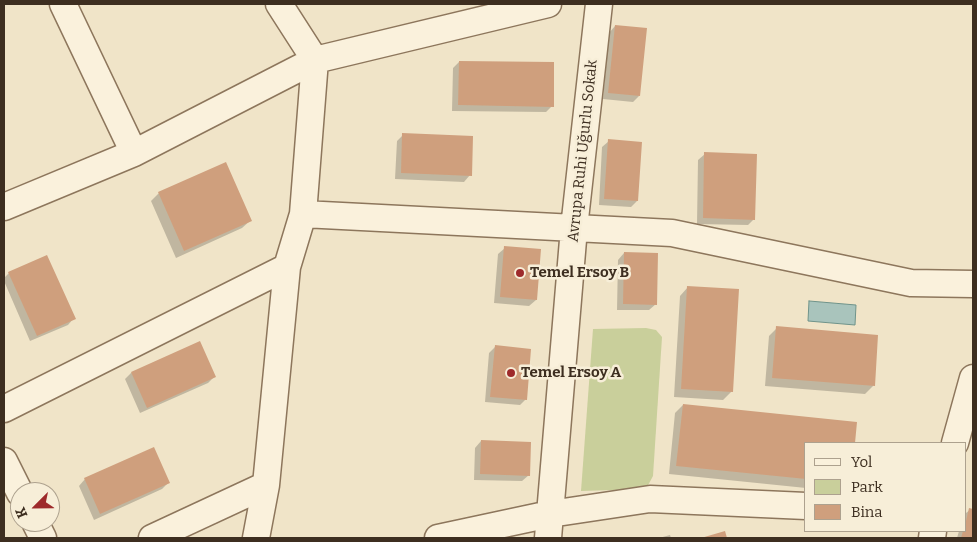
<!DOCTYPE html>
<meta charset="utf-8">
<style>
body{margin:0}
#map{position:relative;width:977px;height:542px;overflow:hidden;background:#f0e4c8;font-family:Bitter,serif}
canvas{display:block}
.frame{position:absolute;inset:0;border:5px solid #3d2e20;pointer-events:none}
.legend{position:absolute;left:804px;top:442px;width:162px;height:90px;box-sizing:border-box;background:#f7eed8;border:1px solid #ada18e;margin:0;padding:6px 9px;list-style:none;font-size:15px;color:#3d2e20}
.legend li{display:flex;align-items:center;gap:10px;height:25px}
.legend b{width:25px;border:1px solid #ada18e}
.north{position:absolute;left:10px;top:482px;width:50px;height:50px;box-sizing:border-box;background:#f7eed8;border:1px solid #ada18e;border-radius:50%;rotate:247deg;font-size:14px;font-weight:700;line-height:20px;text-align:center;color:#3d2e20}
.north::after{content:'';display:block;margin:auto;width:18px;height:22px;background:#9e2a2b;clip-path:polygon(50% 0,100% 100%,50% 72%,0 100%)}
</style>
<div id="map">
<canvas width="977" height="542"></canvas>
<div class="frame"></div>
<ul class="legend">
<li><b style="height:6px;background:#faf1dc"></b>Yol</li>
<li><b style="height:14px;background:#c9cf9b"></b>Park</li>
<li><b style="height:14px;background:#cf9f7d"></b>Bina</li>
</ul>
<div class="north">K</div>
</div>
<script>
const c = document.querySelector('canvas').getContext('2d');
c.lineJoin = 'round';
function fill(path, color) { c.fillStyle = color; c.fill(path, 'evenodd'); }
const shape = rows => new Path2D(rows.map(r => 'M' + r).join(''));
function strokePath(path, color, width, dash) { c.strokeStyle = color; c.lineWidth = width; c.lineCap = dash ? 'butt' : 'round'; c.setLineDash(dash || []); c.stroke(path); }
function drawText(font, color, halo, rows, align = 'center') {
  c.font = font + ' Bitter,serif'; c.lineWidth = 5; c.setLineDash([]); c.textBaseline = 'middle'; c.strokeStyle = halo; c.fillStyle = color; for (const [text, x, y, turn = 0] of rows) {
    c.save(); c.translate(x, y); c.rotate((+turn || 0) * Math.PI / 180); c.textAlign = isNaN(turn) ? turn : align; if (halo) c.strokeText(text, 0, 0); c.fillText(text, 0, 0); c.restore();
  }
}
fill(shape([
 [646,328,656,330,662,337,653,476,646,489,581,491,593,329]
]), '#c9cf9b');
const water = shape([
 [809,301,856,305,855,325,808,321,809,301]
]);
fill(water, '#a9c4bc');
strokePath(water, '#6f938a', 1);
fill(shape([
 [615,26,639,96,633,102,603,99,609,33],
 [459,62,552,106,546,112,452,111,453,68],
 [403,135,470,175,464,182,395,179,397,141],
 [609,141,637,201,631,207,599,205,602,147],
 [705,154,754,219,748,225,697,224,698,160],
 [159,193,251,220,242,228,176,258,151,201],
 [505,248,536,300,529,306,494,303,498,254],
 [624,253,656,304,649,310,617,310,618,260],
 [9,273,74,318,68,325,30,341,4,281,4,278],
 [688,287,732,391,723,400,674,397,680,296],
 [777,328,877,336,873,386,865,394,765,386,769,336],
 [495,347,526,399,520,405,485,402,489,353],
 [131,373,215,376,208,383,140,413,125,379],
 [683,405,856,423,854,443,806,443,806,488,669,474,675,413],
 [481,441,529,475,522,481,474,480,475,448],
 [85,479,168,483,162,489,94,520,79,486],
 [970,510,973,511,973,538,957,538,959,531,966,531,966,513],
 [670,535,671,538,659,538]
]), '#0003');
fill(shape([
 [615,25,647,28,640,96,608,93],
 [459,61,554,62,554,107,458,105],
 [402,133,473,136,472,176,401,173],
 [608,139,642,142,638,201,604,199],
 [704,152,757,154,755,220,703,218],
 [226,162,252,221,184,251,158,192],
 [504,246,541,249,537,300,500,297],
 [624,252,658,253,657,305,623,304],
 [47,255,76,319,37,336,8,272],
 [687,286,739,289,733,392,681,389],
 [776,326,878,335,875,386,772,378],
 [200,341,216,377,147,408,131,372],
 [495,345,531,349,527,400,490,397],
 [683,404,857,422,855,443,806,443,806,479,676,466],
 [481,440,531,442,530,476,480,474],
 [154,447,170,483,100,514,84,478],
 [969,508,973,509,973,538,961,538,963,531,966,531,966,521],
 [725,531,727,538,701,538]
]), '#cf9f7d');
const minor = shape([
 [63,4,134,153],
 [279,4,315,60,303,214],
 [4,207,134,153,315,60,548,4],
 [4,409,287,267],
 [955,443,973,378],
 [4,461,20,493],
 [35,522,43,538],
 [152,538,266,485],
 [256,538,266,485,287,267,303,214,672,233,911,283,973,284],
 [438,538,550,514,650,499,806,506],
 [548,538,574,228,599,4],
 [932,538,933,531]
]);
strokePath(minor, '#8d765c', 29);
strokePath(minor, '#faf1dc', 26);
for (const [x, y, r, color] of [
 [520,273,5,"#9e2a2b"],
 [511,373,5,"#9e2a2b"]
]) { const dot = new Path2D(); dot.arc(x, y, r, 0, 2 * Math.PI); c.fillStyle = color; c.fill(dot); strokePath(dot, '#f7eed8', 2); }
drawText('15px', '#3d2e20', '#f7eed8', [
 ["Avrupa Ruhi Uğurlu Sokak",583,151,-84]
]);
drawText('bold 15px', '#3d2e20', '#f7eed8', [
 ["Temel Ersoy B",530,273],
 ["Temel Ersoy A",521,373]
], 'left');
</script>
